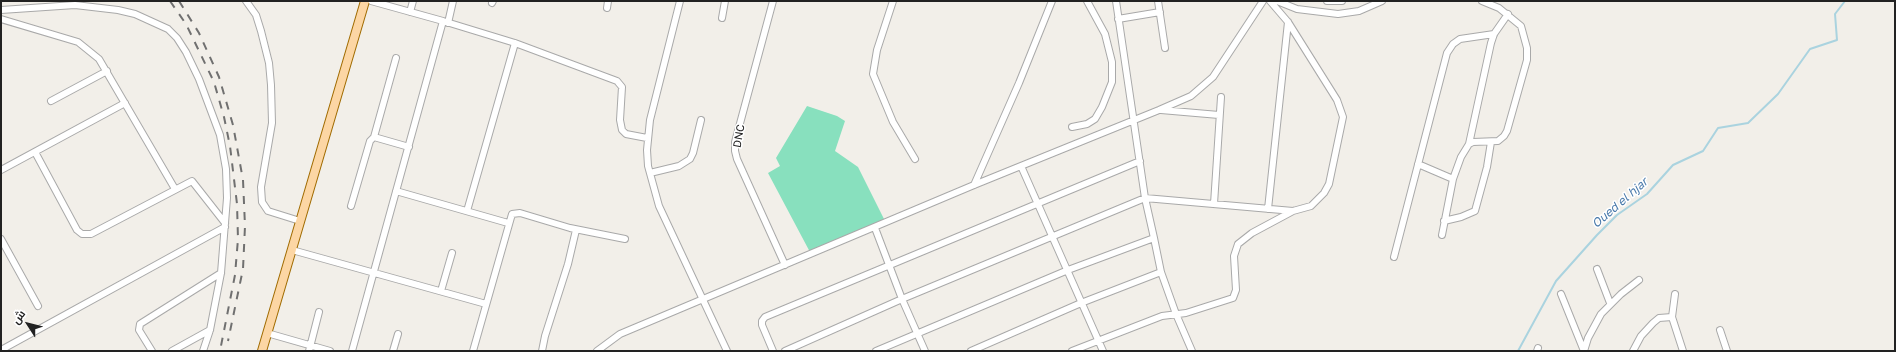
<!DOCTYPE html>
<meta charset="utf-8">
<style>
body{margin:0}
#map{position:relative;width:1896px;height:352px;overflow:hidden;background:#f2efe9;font-family:"Golos Text",Cairo,sans-serif}
canvas{display:block}
.frame{position:absolute;inset:0;border:2px solid #222;pointer-events:none}
.north{position:absolute;left:8px;top:304px;width:40px;height:40px;-webkit-text-stroke:3px #fff;paint-order:stroke;rotate:306deg;font-size:11px;font-weight:700;line-height:16px;text-align:center;color:#222}
.north::after{content:'';display:block;margin:auto;width:14px;height:18px;background:#222;clip-path:polygon(50% 0,100% 100%,50% 72%,0 100%)}
</style>
<div id="map">
<canvas width="1896" height="352"></canvas>
<div class="frame"></div>
<div class="north">ش</div>
</div>
<script>
const c = document.querySelector('canvas').getContext('2d');
c.lineJoin = 'round';
function fill(path, color) { c.fillStyle = color; c.fill(path, 'evenodd'); }
const shape = rows => new Path2D(rows.map(r => 'M' + r).join(''));
function strokePath(path, color, width, dash) { c.strokeStyle = color; c.lineWidth = width; c.lineCap = dash ? 'butt' : 'round'; c.setLineDash(dash || []); c.stroke(path); }
function drawText(font, color, halo, rows, align = 'center') {
  c.font = font + ' "Golos Text",sans-serif'; c.lineWidth = 3; c.setLineDash([]); c.textBaseline = 'middle'; c.strokeStyle = halo; c.fillStyle = color; for (const [text, x, y, turn = 0] of rows) {
    c.save(); c.translate(x, y); c.rotate((+turn || 0) * Math.PI / 180); c.textAlign = isNaN(turn) ? turn : align; if (halo) c.strokeText(text, 0, 0); c.fillText(text, 0, 0); c.restore();
  }
}
fill(shape([
 [807,106,837,116,845,121,835,151,858,167,886,223,811,254,768,173,780,166,776,158]
]), '#88e0be');
strokePath(shape([
 [1518,351,1556,281,1597,235,1617,215,1647,194,1673,165,1703,151,1718,128,1748,123,1778,94,1810,49,1837,40,1835,14,1845,1]
]), '#aad3df', 2);
const minor = shape([
 [246,1,256,15,261,31,269,63,271,85,272,123,261,187,262,202,268,211,300,221],
 [680,1,650,120,647,150,648,166,659,206,727,351],
 [773,1,735,142,735,151,737,159,785,265],
 [893,1,877,50,873,74,893,122,915,159],
 [1116,1,1145,198,1154,238,1161,272,1176,314,1192,351],
 [1158,1,1165,48],
 [1277,1,1297,9,1338,14,1359,11,1382,1],
 [1327,1,1342,1],
 [492,3,493,1],
 [607,8,608,1],
 [1,10,75,5,118,10,135,14,168,29,177,38,186,52,199,79,220,135,226,169,227,198,221,273,210,330,203,351],
 [410,12,413,1],
 [722,18,725,1],
 [1,19,78,42,99,59,175,189],
 [1118,19,1160,12],
 [443,21,515,43,617,81,622,87,620,120,622,130,626,134,647,138],
 [448,23,453,1],
 [51,101,107,71],
 [1161,110,1219,115],
 [1072,127,1087,124,1095,119,1102,107,1112,82,1112,62,1105,34,1087,1],
 [374,137,409,147],
 [1469,144,1491,43,1494,34,1508,14],
 [35,152,77,230,82,234,91,234,192,181,225,223],
 [1418,164,1453,179],
 [1021,166,1103,351],
 [1,170,125,103],
 [650,173,679,166,690,159,693,153,701,120],
 [974,185,1019,83,1052,1],
 [396,191,508,223],
 [1214,204,1221,97],
 [351,206,370,141,374,137,396,58],
 [1268,209,1288,22],
 [467,211,515,43],
 [1444,221,1461,217,1475,211,1487,167,1491,142],
 [875,228,902,299,925,351],
 [1442,235,1453,179,1461,157,1469,144,1473,142,1498,141,1504,136,1507,131,1527,60,1527,48,1521,26,1499,8,1482,1],
 [1,239,38,306],
 [292,250,486,304],
 [1394,257,1447,53,1453,44,1460,39,1494,34],
 [1597,269,1610,303],
 [441,291,452,253],
 [1561,294,1584,351],
 [1672,317,1675,294],
 [1720,330,1727,351],
 [267,333,330,351],
 [1,350,225,227],
 [152,351,139,330,140,324,221,273],
 [172,351,210,330],
 [309,351,319,312],
 [352,351,443,21,371,1],
 [393,351,398,334],
 [473,351,512,214,520,213,570,228,625,239],
 [542,351,545,336,568,264,576,230],
 [597,351,620,334,974,185,1159,110,1191,96,1213,77,1263,1],
 [773,351,762,325,762,321,765,317,1140,161],
 [785,351,902,299,1145,198,1293,211,1311,206,1324,193,1329,184,1343,117,1337,100,1288,22,1270,1],
 [876,351,1068,270,1154,238],
 [971,351,1081,303,1161,272],
 [1072,351,1162,316,1186,313,1233,298,1236,290,1234,256,1238,244,1252,233,1293,211],
 [1537,351,1538,348],
 [1584,351,1588,338,1601,314,1621,294,1639,280],
 [1633,351,1641,336,1653,323,1659,318,1672,317,1683,351]
]);
const major = shape([
 [262,351,365,1]
]);
strokePath(minor, '#a9a9a9', 8);
strokePath(major, '#a06b00', 10);
strokePath(minor, '#fff', 6);
strokePath(major, '#fcd6a4', 8);
strokePath(shape([
 [170,1,186,24,214,82,224,117,230,146,237,204,238,239,235,275,220,351],
 [179,1,199,33,219,77,233,125,243,180,245,226,243,269,228,341]
]), '#707070', 2, [8, 8]);
drawText('11px', '#222', '#fff', [
 ["DNC",739,136,-80]
]);
drawText('italic 12px', '#4a7aab', '#fff', [
 ["Oued el hjar",1620,203,-41]
]);
</script>
